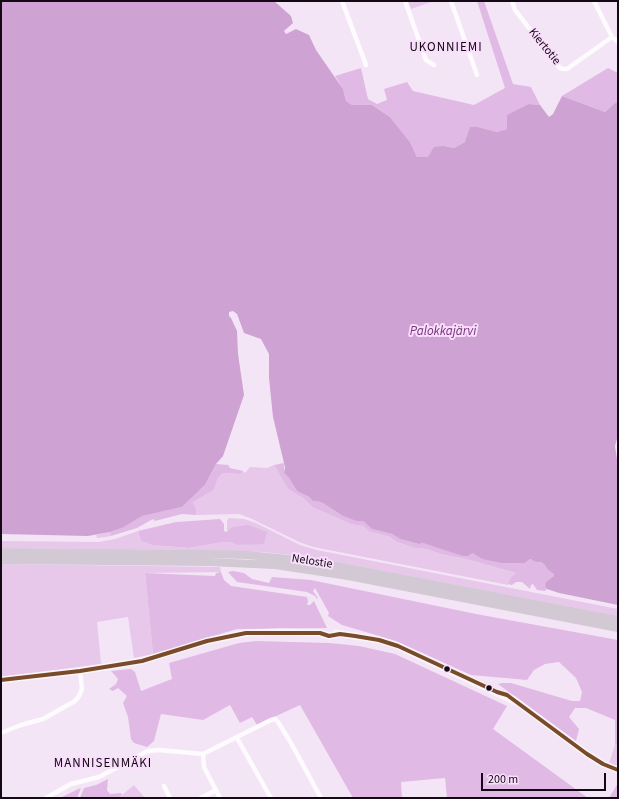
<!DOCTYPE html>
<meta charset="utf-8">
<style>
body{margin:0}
#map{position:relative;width:619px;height:799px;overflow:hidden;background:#f4e5f6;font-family:"Source Sans 3",sans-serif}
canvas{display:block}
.frame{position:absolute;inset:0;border:2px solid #120913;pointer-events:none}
.scale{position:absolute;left:481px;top:773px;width:125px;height:18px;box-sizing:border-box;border:2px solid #120913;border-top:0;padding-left:5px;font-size:12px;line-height:14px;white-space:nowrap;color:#120913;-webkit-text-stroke:3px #fadffc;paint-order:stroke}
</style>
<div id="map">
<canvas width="619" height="799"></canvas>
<div class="frame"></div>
<div class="scale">200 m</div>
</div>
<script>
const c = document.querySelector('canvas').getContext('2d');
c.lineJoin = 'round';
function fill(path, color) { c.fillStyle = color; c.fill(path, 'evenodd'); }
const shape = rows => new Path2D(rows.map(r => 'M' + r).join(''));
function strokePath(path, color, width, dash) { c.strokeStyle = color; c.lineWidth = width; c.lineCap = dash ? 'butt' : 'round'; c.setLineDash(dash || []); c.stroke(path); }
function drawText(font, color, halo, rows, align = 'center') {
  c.font = font + ' "Source Sans 3",sans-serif'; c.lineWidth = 4; c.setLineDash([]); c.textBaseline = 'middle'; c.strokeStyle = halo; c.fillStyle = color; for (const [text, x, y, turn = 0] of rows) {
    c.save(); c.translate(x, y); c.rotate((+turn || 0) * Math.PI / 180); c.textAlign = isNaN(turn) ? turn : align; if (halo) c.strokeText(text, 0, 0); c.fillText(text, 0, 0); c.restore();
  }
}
fill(shape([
 [408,1,434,1,411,9],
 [274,465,288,489,303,498,312,507,328,514,351,524,363,526,370,531,390,537,397,542,415,548,427,549,440,554,466,559,516,573,510,578,508,585,313,547,299,542,250,518,239,514,196,515,196,509,193,503,194,500,214,490,218,478,223,473,239,474,246,472,250,467,267,468],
 [229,518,244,519,256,523,300,545,317,550,618,609,618,616,337,562,292,555,262,552,189,550,1,548,1,541,99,542,115,539,138,531,141,541,152,545,189,548,223,542,230,542,237,545,264,543,227,532,227,521],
 [110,532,111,536,105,537,97,538,96,535],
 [1,564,220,567,221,572,145,573,153,654,134,658,128,617,97,622,101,664,1,677],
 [618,744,618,767,609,763,615,745],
 [134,785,145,798,118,798,122,795]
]), '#e7c8ea');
fill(shape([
 [477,1,484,1,513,84,531,87,540,105,529,104,507,129,497,132,478,127,465,142,454,148,444,146,428,157,417,157,410,142,390,117,372,105,352,105,346,101,343,89,335,76,361,68,368,99,377,104,387,100,384,89,407,82,413,91,474,105,505,88],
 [608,68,618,73,618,103,615,103,605,112,562,96],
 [284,463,284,473,289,478,297,491,309,497,313,501,321,502,343,516,356,521,363,521,372,529,392,534,400,539,419,544,423,543,441,548,472,553,482,559,514,562,525,563,530,559,534,560,544,564,548,570,554,574,554,576,545,586,547,589,545,591,537,590,533,584,531,585,530,589,522,582,516,582,512,585,508,584,510,578,516,573,466,559,440,554,427,549,415,548,397,542,390,537,369,531,363,526,351,524,328,514,312,507,303,498,288,489,274,465],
 [216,464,228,465,230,468,243,471,243,473,239,474,223,473,218,478,214,490,194,501,193,503,196,509,196,515,182,514,155,521,153,519,137,528,111,536,110,532,122,528,141,516,182,507,205,485],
 [220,519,224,524,224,531,227,532,232,527,249,525,267,532,264,544,237,545,230,542,223,542,189,548,152,545,141,541,138,531,176,522],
 [233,571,244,573,252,579,269,583,272,577,311,580,476,614,618,640,618,744,615,745,615,720,586,708,575,708,569,717,579,729,576,741,498,684,502,683,511,683,572,701,580,701,582,692,576,678,559,662,545,664,534,670,527,680,471,675,396,641,342,625,328,616,329,613,315,588,313,591,318,598,317,599,315,596,307,592,237,582,228,572],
 [221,572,224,580,231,586,307,597,308,601,307,605,310,605,314,601,327,628,237,629,153,654,145,573,215,576,216,573],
 [257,641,330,643,359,646,395,654,507,706,493,729,588,798,447,798,445,778,401,782,402,798,353,798,300,705,257,725,252,717,240,723,230,705,203,720,161,714,154,741,147,747,134,743,131,739,128,717,123,703,127,696,118,688,113,691,109,689,116,684,118,679,111,671,131,669,135,672,141,691,172,679,169,663,239,643],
 [108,779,107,790,110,794,121,793,122,795,118,798,80,798,84,788,96,785],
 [618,783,618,798,609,798],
 [81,788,77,798,60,798,78,789]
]), '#e0bae4');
fill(shape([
 [1,1,274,1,291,16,293,23,284,31,286,34,296,29,309,35,316,50,343,89,346,101,352,105,372,105,390,117,410,142,417,157,428,157,434,147,444,146,454,148,465,142,470,127,478,127,497,132,507,129,507,115,529,104,540,105,549,117,553,114,562,96,605,112,615,103,618,103,618,435,615,446,618,466,618,605,559,593,547,589,545,586,546,582,554,576,554,574,548,570,544,564,540,562,537,562,530,559,525,563,502,563,482,559,472,553,468,556,463,556,423,543,419,544,400,539,392,534,372,529,363,521,356,521,343,516,321,502,313,501,309,497,297,491,289,478,284,473,285,467,284,463,273,417,269,378,269,354,261,339,244,333,237,314,233,311,229,312,229,316,231,318,237,331,238,354,244,395,223,456,216,464,205,485,182,507,142,516,122,528,110,532,88,536,1,534]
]), '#cea2d2');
strokePath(shape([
 [342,1,366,65],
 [405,1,426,60,434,65],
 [451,1,477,75],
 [512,1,515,10,560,68,563,69,567,69,612,37,594,1],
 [612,37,618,42],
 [1,733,21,725,43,719,75,701,79,696,82,689,80,671],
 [237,738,271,798],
 [203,754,204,767,220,798],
 [164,786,170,798],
 [46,798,71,784,99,777,148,751,159,750,203,754,271,720,275,719,278,722,291,743,321,798],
 [201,798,216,790]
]), '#fdfbfe', 4.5);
strokePath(shape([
 [336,633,379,640,398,646,516,702],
 [1,680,80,671,142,661,207,641,246,633,280,632,320,633,329,636,340,634],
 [513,699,587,754,603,764,618,770]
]), '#f9f5f9', 7);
strokePath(shape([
 [1,552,213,554,247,555,288,559,337,566,618,620],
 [1,560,209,562,275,565,348,576,618,628]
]), '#d3c9d4', 8);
strokePath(shape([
 [1,680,80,671,142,661,207,641,246,633,320,633,329,636,340,634,355,636,379,640,398,646,497,692,507,695,587,754,603,764,618,770]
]), '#7a4b2a', 4);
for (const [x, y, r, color] of [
 [447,669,3.5,"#120913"],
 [489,688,3.5,"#120913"]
]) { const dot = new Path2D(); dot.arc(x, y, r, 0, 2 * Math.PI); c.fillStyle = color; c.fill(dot); strokePath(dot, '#fadffc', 1.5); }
drawText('12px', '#120913', '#fadffc', [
 ["Kiertotie",544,47,51],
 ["Nelostie",312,562,9]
]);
c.letterSpacing = '1px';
drawText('13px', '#120913', '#fadffc', [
 ["UKONNIEMI",446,48],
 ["MANNISENMÄKI",103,764]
]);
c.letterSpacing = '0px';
drawText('italic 13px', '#76337d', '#fadffc', [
 ["Palokkajärvi",443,332]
]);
</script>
